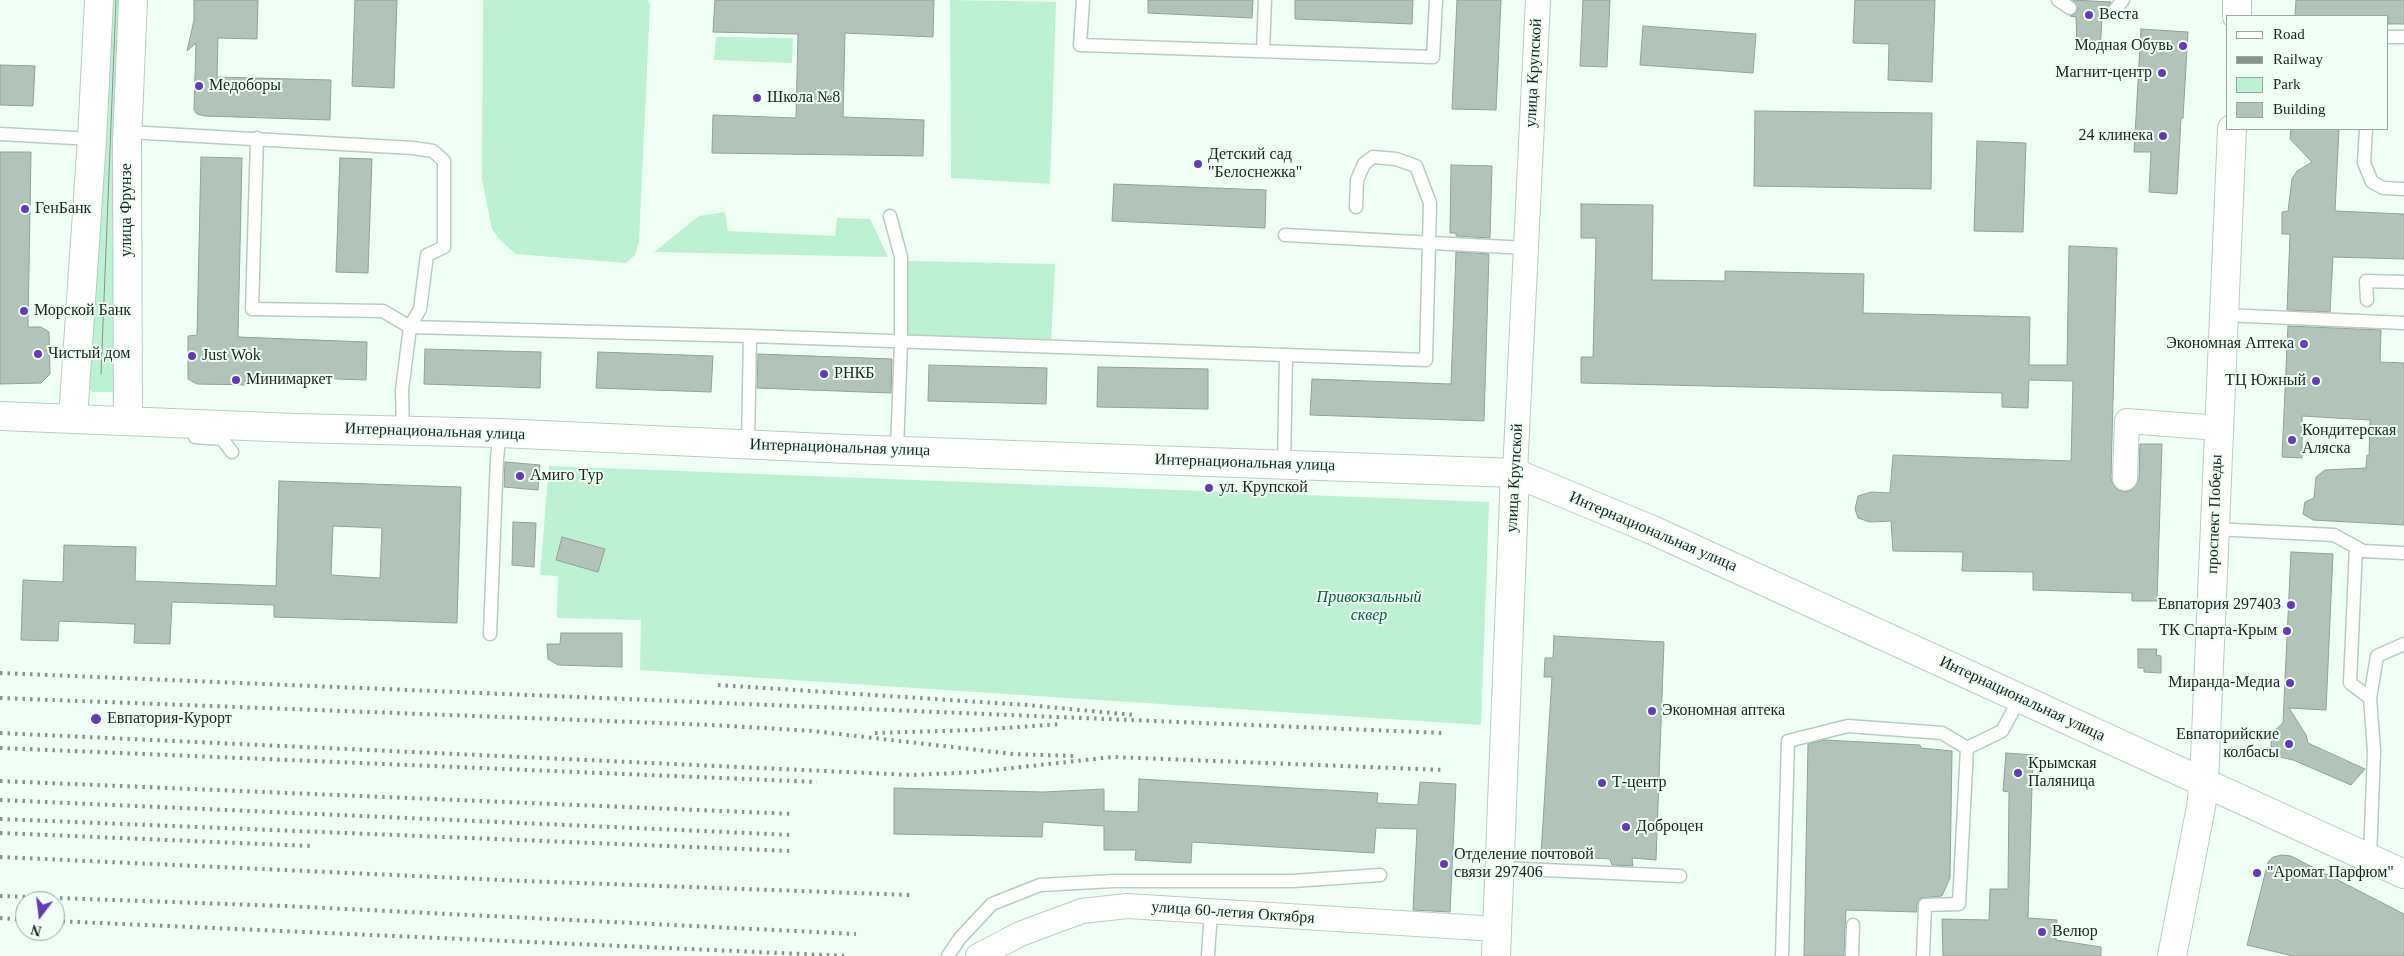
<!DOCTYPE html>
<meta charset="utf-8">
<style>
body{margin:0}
#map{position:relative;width:2404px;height:956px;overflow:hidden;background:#effff6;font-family:Georgia,serif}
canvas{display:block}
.legend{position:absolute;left:2226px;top:15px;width:162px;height:115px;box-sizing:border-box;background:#effff6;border:1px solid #9aa6a0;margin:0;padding:6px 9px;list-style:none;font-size:15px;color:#1b211e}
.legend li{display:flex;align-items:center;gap:10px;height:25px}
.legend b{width:25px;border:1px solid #9aa6a0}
.north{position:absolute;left:15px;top:891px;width:50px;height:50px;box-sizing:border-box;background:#effff6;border:1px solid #9aa6a0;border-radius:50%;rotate:195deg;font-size:14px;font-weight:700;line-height:20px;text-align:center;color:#1b211e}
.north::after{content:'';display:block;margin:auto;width:18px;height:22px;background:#653bb3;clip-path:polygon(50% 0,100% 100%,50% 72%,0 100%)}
</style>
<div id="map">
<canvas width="2404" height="956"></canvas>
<ul class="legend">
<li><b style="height:6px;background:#fff"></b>Road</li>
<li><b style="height:6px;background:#87938c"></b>Railway</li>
<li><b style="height:14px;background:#bcf1d4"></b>Park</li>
<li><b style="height:14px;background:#b2c4b9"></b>Building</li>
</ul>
<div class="north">N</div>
</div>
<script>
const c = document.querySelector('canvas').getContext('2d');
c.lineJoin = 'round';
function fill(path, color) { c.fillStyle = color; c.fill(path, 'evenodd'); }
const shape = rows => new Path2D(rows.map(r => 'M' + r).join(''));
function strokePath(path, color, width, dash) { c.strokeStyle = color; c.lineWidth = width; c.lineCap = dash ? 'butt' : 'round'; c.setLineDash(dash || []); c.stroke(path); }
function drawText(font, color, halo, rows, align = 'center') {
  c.font = font + ' Georgia,serif'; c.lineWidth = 4; c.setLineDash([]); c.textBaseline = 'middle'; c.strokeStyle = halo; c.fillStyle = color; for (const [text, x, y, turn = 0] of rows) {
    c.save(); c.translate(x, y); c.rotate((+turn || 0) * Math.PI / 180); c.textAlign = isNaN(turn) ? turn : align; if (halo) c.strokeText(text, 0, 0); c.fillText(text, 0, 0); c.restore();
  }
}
fill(shape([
 [108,0,123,0,117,389,111,392,92,392,89,388,87,374],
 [483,0,648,0,650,5,639,242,635,255,626,263,516,254,500,240,492,229,482,180],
 [950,0,1056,2,1050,184,951,178],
 [716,37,793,38,792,63,714,60],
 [725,212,728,231,835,236,837,218,870,219,888,257,654,252,699,216],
 [907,261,1055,264,1051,343,906,337],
 [549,466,1489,502,1481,725,640,670,641,620,557,618,558,576,540,575]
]), '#bcf1d4');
const building = shape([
 [194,0,258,0,257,39,218,38,217,77,331,80,330,120,205,116,197,114,194,110,196,43,187,51,194,20,194,0],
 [355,0,397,0,394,88,352,86,355,0],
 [715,0,934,0,933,37,845,33,843,117,924,120,923,156,712,153,713,115,796,118,798,34,713,32,715,0],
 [1148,0,1253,0,1252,18,1148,13,1148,0],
 [1295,0,1413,0,1412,24,1295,19,1295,0],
 [1457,0,1501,0,1496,110,1452,109,1457,0],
 [1583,0,1610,0,1607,67,1580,66,1583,0],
 [1855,0,1935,0,1932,82,1888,80,1889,44,1853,43,1855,0],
 [2073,0,2111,2,2106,9,2106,13,2114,19,2102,19,2100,51,2077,50,2076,17,2070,16,2076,13,2078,8,2073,0],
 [2296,0,2404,0,2404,24,2388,24,2388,16,2295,16,2296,0],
 [1643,26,1756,34,1753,73,1640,65,1643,26],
 [2141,29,2188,32,2183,118,2181,118,2177,194,2149,192,2151,152,2134,152,2141,29],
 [0,65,35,66,33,106,0,105,0,65],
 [1755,111,1932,113,1931,189,1754,186,1755,111],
 [2291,129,2339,129,2335,211,2404,214,2404,259,2333,257,2330,312,2287,310,2290,234,2282,234,2282,212,2288,211,2292,179,2297,171,2312,162,2290,139,2291,129],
 [1977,141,2026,143,2023,232,1974,231,1977,141],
 [0,152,31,152,28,327,41,327,49,332,50,374,41,383,0,384,0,152],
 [201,157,242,158,238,337,367,342,366,380,249,376,249,385,197,384,188,379,188,336,197,335,201,157],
 [340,158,372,159,368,273,336,272,340,158],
 [1451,165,1492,166,1490,238,1456,236,1456,233,1450,233,1451,165],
 [1114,184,1266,190,1265,228,1112,221,1114,184],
 [1581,204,1653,205,1652,280,1725,281,1725,271,1864,274,1863,313,2030,317,2029,365,2067,365,2069,246,2117,248,2111,478,2113,485,2118,490,2125,492,2132,490,2139,479,2140,444,2162,444,2157,601,2132,601,2132,593,2033,590,2033,572,1962,571,1963,552,1893,551,1891,521,1870,522,1858,518,1855,509,1858,496,1871,492,1890,493,1893,455,2071,461,2073,381,2029,380,2028,408,2002,407,2002,393,1581,383,1581,357,1593,357,1596,238,1581,238,1581,204],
 [1456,252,1489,254,1484,421,1310,415,1312,379,1451,384,1456,252],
 [2288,326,2381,330,2380,362,2404,363,2404,525,2313,520,2303,514,2305,502,2314,498,2316,477,2325,470,2366,468,2367,455,2369,456,2370,420,2302,416,2302,458,2282,457,2288,326],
 [425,349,541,352,540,388,424,384,425,349],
 [598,352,713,356,711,392,596,388,598,352],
 [758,354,892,359,891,393,757,388,758,354],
 [929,365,1047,368,1046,404,928,401,929,365],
 [1098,367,1208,369,1208,409,1097,407,1098,367],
 [505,462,540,465,538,490,504,487,505,462],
 [279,481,461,487,457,623,274,617,274,605,172,602,170,644,134,643,135,624,111,623,59,621,58,641,21,640,23,580,63,582,64,545,136,547,135,581,276,586,279,481],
 [333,526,382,528,380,578,331,575,333,526],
 [513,522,536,523,534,567,512,565,513,522],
 [562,537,605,549,598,572,556,560,562,537],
 [2291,552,2333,554,2326,710,2289,708,2306,735,2308,743,2365,769,2351,785,2293,760,2280,757,2271,746,2272,733,2283,723,2291,552],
 [561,633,622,633,622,667,558,665,548,659,547,644,560,644,561,633],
 [1554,636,1664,642,1656,860,1632,858,1633,866,1612,865,1610,859,1541,855,1552,677,1544,677,1545,658,1553,658,1554,636],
 [2138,649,2157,649,2156,655,2161,656,2161,673,2144,672,2144,668,2138,668,2138,649],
 [1825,740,1920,745,1921,748,1952,751,1950,878,1942,896,1921,898,1917,904,1917,912,1846,910,1844,956,1804,956,1808,744,1825,740],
 [2006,753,2033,755,2028,918,2057,920,2056,940,2101,947,2101,956,1943,956,1942,919,1989,920,1990,889,2008,889,2009,792,2003,791,2006,753],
 [1139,779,1378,793,1377,803,1418,805,1420,782,1456,784,1450,912,1413,910,1417,829,1376,828,1374,853,1192,842,1191,863,1135,860,1136,850,1104,850,1104,826,1043,822,1042,837,894,834,894,788,1043,792,1104,789,1104,811,1138,812,1139,779],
 [2282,855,2291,856,2404,914,2404,956,2293,956,2247,945,2268,862,2273,857,2282,855]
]);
fill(building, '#b2c4b9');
strokePath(building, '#90a297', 1);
const lane = shape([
 [1083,0,1080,45,1433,57,1436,0],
 [2058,0,2070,8],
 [2114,11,2123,0],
 [2388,37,2404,37],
 [1263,51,1265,0],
 [2366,129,2364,163,2372,182,2383,188,2404,189],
 [128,132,413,148,433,151,444,161,444,247,427,255,420,309,410,327,402,390,403,432],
 [0,134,92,139],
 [257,138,252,309,383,311,410,327,750,336,1426,360,1430,203,1416,166,1396,159,1373,157,1364,164,1357,180,1356,207],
 [890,216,901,257,901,342,897,450],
 [1285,235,1526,248],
 [2367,300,2366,281,2404,282],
 [2224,315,2404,323],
 [195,437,222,439,232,452],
 [748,444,750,336],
 [1284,465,1286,356],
 [2214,529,2334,535,2363,551,2404,553],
 [2356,547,2350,683,2370,698,2374,751,2370,858],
 [490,634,497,458,500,433],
 [2370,698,2377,656,2404,644],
 [1499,868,1680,876],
 [948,956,960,938,992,904,1040,885,1113,881,1293,881,1380,875],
 [1208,956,1211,911],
 [1782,956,1788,741,1848,726,1942,733,1967,748],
 [1852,956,1853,925],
 [1923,956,1925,905,1959,904,1967,748,2002,731,2020,698]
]);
const street = shape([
 [1515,473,1538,0],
 [2125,478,2127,421,2219,428],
 [978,956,1020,934,1082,911,1127,906,1497,929]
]);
const secondary = shape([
 [2237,16,2237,0],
 [0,416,295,428,500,433,847,449,1515,473,1650,529,2404,874],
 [73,418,92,139,99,0],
 [128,421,127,142,133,0],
 [1496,956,1515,473],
 [2172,956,2201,807,2204,782,2232,129]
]);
strokePath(lane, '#b9cbc1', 15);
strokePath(street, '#b9cbc1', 26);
strokePath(secondary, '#b9cbc1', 30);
strokePath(lane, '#fff', 12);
strokePath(street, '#fff', 24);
strokePath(secondary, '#fff', 28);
strokePath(shape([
 [101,374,116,0]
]), '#87938c', 1);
strokePath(shape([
 [0,673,1443,733],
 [718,685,1027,705,1134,715],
 [0,698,712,725,813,731,1013,754,1075,756],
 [0,733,912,775,976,772,1113,757,1445,770],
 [875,733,975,730,1062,724],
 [0,748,817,782],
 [0,781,794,814],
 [0,800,793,835],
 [0,819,791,851],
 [0,833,311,846],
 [0,857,524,881,910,895],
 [0,896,286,906,856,934],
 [0,918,25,920],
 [55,921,848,956]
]), '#87938c', 4, [2.5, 5]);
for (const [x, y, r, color] of [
 [2089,15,5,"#653bb3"],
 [2183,46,5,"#653bb3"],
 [2162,73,5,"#653bb3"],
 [199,86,5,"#653bb3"],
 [757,98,5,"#653bb3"],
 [2163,136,5,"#653bb3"],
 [1198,164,5,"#653bb3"],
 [25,209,5,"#653bb3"],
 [24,311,5,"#653bb3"],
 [2304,344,5,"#653bb3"],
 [38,354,5,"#653bb3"],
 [192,356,5,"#653bb3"],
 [824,374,5,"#653bb3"],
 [236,380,5,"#653bb3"],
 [2316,381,5,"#653bb3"],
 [2292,440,5,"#653bb3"],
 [520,476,5,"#653bb3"],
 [1209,488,5,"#653bb3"],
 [2291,605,5,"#653bb3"],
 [2287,631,5,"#653bb3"],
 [2290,683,5,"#653bb3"],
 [1652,711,5,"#653bb3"],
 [96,719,6,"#653bb3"],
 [2289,744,5,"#653bb3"],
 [2018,773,5,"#653bb3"],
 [1602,783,5,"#653bb3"],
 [1626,827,5,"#653bb3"],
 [1444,864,5,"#653bb3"],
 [2257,873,5,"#653bb3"],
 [2042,932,5,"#653bb3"]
]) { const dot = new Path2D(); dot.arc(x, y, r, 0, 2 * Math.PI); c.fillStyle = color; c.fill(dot); strokePath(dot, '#effff6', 2); }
drawText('16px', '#1b211e', '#effff6', [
 ["Веста",2099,15],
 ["Модная Обувь",2173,46,"right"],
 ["Магнит-центр",2152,73,"right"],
 ["Медоборы",209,86],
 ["Школа №8",767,98],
 ["24 клинека",2153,136,"right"],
 ["Детский сад",1208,155],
 ["\"Белоснежка\"",1208,173],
 ["ГенБанк",35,209],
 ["Морской Банк",34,311],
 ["Экономная Аптека",2294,344,"right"],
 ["Чистый дом",48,354],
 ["Just Wok",202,356],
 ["РНКБ",834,374],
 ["Минимаркет",246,380],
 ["ТЦ Южный",2306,381,"right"],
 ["Кондитерская",2302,431],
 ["Аляска",2302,449],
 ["Амиго Тур",530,476],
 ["ул. Крупской",1219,488],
 ["Евпатория 297403",2281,605,"right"],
 ["ТК Спарта-Крым",2277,631,"right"],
 ["Миранда-Медиа",2280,683,"right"],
 ["Экономная аптека",1662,711],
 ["Евпатория-Курорт",107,719],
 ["Евпаторийские",2279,735,"right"],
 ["колбасы",2279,753,"right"],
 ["Крымская",2028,764],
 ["Паляница",2028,782],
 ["Т-центр",1612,783],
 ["Доброцен",1636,827],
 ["Отделение почтовой",1454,855],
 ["связи 297406",1454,873],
 ["\"Аромат Парфюм\"",2267,873],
 ["Велюр",2052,932]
], 'left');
drawText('16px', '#1b211e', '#effff6', [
 ["улица Крупской",1534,73,-87],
 ["улица Фрунзе",127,210,-90],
 ["Интернациональная улица",435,432,2],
 ["Интернациональная улица",840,448,2],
 ["Интернациональная улица",1245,463,2],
 ["улица Крупской",1515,478,-87],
 ["проспект Победы",2215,514,-88],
 ["Интернациональная улица",1653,532,23],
 ["Интернациональная улица",2022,699,25],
 ["улица 60-летия Октября",1233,913,4]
]);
drawText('italic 16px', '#035d3d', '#effff6', [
 ["Привокзальный",1369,598],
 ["сквер",1369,616]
]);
</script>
